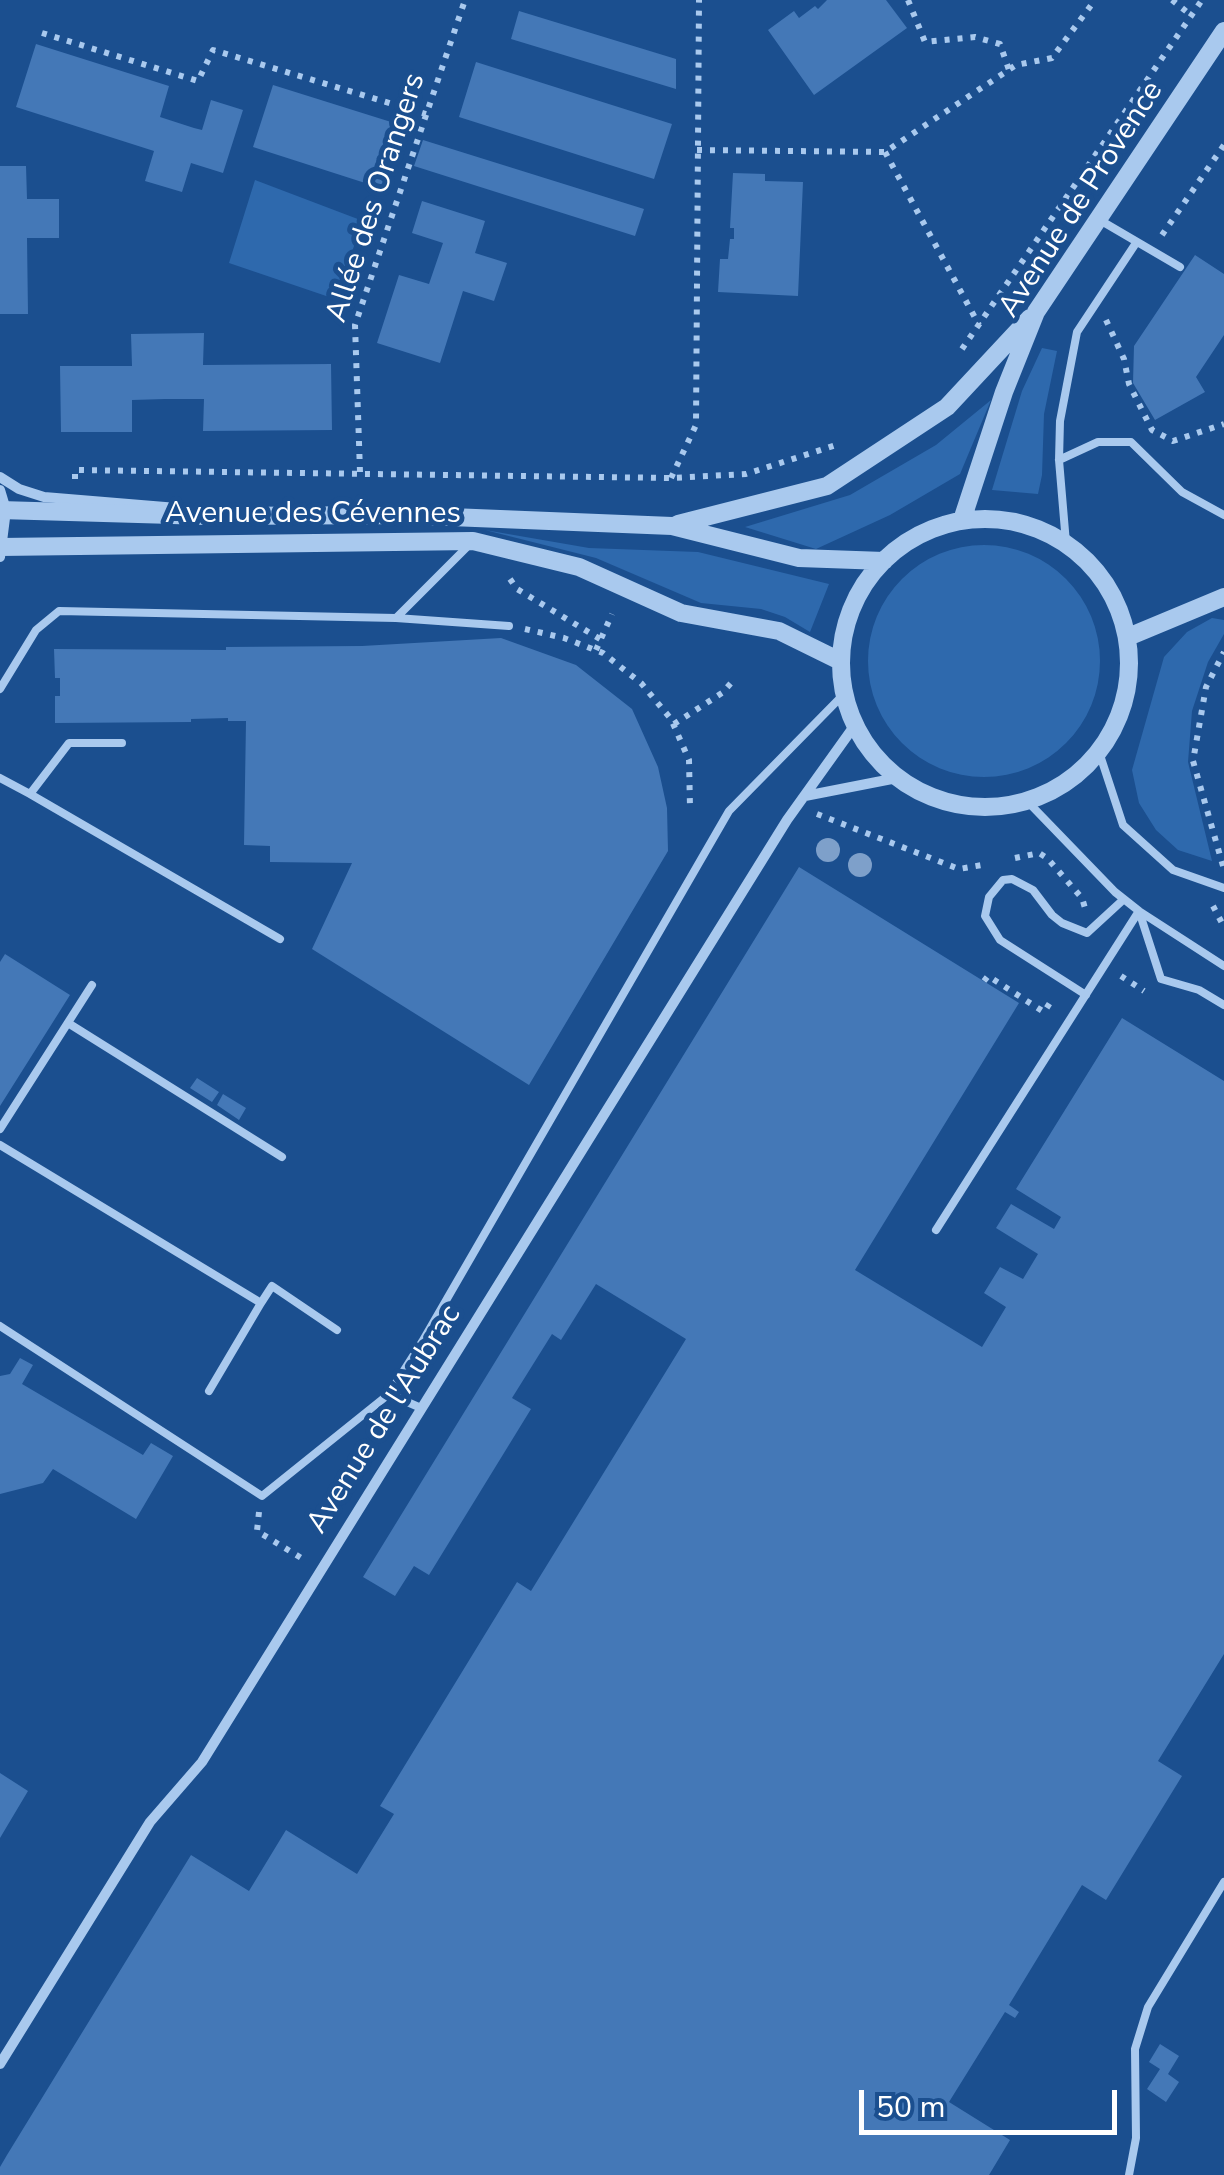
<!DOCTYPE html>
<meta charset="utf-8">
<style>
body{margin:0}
#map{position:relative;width:1224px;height:2175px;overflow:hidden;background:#1b4f8f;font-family:"Nunito Sans",sans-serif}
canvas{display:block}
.scale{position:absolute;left:859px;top:2090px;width:258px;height:45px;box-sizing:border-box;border:5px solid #fff;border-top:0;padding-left:12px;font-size:30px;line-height:35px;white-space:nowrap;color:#fff;-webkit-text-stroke:8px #1b4f8f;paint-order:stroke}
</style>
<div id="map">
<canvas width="1224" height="2175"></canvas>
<div class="scale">50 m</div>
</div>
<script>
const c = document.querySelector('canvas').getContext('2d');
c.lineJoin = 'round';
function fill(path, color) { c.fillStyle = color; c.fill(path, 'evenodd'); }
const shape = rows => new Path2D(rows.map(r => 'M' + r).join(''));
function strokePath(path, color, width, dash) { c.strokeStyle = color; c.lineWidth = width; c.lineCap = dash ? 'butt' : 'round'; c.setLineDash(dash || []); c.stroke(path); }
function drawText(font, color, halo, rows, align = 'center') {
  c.font = font + ' "Nunito Sans",sans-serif'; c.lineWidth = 10; c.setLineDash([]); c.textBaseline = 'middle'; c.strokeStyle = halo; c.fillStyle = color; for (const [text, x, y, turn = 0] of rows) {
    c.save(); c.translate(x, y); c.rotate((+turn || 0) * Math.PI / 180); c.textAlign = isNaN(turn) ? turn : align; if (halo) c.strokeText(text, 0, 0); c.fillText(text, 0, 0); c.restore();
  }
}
fill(shape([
 [255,180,363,221,335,299,229,263],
 [1042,348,1057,351,1044,414,1042,475,1038,494,992,490,1022,391],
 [991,400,960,474,890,515,816,549,745,527,850,495,936,445],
 [485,530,589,548,698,552,829,584,810,632,785,617,761,609,701,603,596,558],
 '868 661a116 116 0 1 1 232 0a116 116 0 1 1-232 0Z',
 [1212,618,1224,620,1224,634,1208,662,1192,711,1188,762,1212,861,1178,850,1156,830,1139,803,1132,770,1164,657,1187,632]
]), '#2e69ad');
fill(shape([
 [827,0,886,0,907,28,814,95,768,30,794,11,799,18,815,6,818,9],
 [519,11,676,59,676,89,511,39],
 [36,44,169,86,160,117,194,128,202,130,211,100,243,110,223,173,191,163,182,192,145,181,154,151,16,107],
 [476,62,672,124,654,179,459,117],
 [273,85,407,127,387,190,253,147],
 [423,140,644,209,635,236,414,166],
 [0,166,26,166,27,199,59,199,59,238,27,238,28,314,0,314],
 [733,173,765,174,765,181,803,182,798,296,718,292,720,259,728,259,730,239,734,239,734,228,730,228],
 [422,201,485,221,475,253,507,263,494,301,463,291,440,363,377,343,399,275,429,284,443,243,412,233],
 [1195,255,1224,274,1224,335,1196,377,1205,392,1155,420,1133,383,1134,346],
 [204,333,203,365,331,364,332,430,203,431,204,399,165,399,132,400,132,432,61,432,60,366,132,366,131,334],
 [501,638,576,665,632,709,658,767,667,808,668,851,529,1085,312,949,352,863,270,862,270,846,244,845,246,721,228,721,228,718,191,719,191,722,55,723,55,696,60,696,60,678,55,678,54,649,226,650,226,647,362,646],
 [799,867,1019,1003,855,1270,982,1347,1006,1307,984,1293,1000,1267,1023,1279,1038,1254,996,1228,1011,1204,1054,1229,1061,1217,1016,1189,1122,1018,1224,1081,1224,1654,1158,1761,1182,1776,1106,1900,1082,1885,1009,2005,1019,2012,1015,2018,1005,2012,949,2102,1010,2140,989,2175,0,2175,0,2167,7,2155,191,1855,249,1891,286,1830,357,1874,394,1814,380,1806,517,1582,531,1591,686,1339,596,1284,561,1340,552,1334,512,1398,531,1409,429,1575,414,1566,395,1596,363,1577],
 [5,954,70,995,0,1106,0,962],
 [197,1078,219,1092,212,1102,190,1088],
 [223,1094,246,1108,239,1120,217,1105],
 [20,1358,33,1365,22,1384,143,1455,151,1443,173,1456,136,1519,53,1469,43,1483,0,1494,0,1376,10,1374],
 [0,1773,28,1791,0,1838],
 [1160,2044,1179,2056,1168,2074,1179,2082,1166,2102,1147,2089,1160,2069,1149,2062]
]), '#4478b7');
strokePath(shape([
 [908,0,925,42,975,37,1000,44,1009,70],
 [1172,0,1192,16],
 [42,33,198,81,213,50,426,114],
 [697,150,885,152,1016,65,1052,58,1095,0],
 [885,152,979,325],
 [1162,235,1224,145],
 [1106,320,1124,359,1129,384,1152,430,1173,441,1224,424],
 [962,349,1202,0],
 [360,472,355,325,465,0],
 [671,478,696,425,699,0],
 [75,479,75,470,671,478,746,474,839,444],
 [510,579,517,589,600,639],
 [525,629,564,638,603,653,641,683,671,719,689,760,690,807],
 [596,650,612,614],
 [674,724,722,693,731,683],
 [817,814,959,869,988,864],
 [1015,858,1039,853,1047,858,1082,898,1085,908],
 [1223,866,1193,761,1206,687,1224,652],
 [1213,906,1224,927],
 [1121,976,1144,991],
 [984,981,988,976,1044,1012,1053,998],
 [259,1512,257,1531,303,1559]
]), '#a9c9ee', 6, [5, 8]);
strokePath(shape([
 [1098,219,1180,267],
 [1059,460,1098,442,1131,442,1182,492,1224,515],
 [1066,543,1059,460,1060,421,1077,332,1136,243],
 [396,618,509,626],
 [0,689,36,630,59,611,396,618,470,544],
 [1099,752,1123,825,1173,870,1224,888],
 [0,778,30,794,69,743,122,743],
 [30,794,280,939],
 [1027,801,1115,892,1139,911,1224,966],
 [1139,911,1161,979,1199,990,1224,1005],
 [1086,995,1000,940,985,916,989,897,1003,880,1012,879,1033,890,1052,915,1062,923,1087,933,1124,899],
 [68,1023,282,1157],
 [0,1129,92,985],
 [0,1145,261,1303,272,1286,337,1330],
 [936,1230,1139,911],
 [0,1326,262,1496,389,1394,421,1408],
 [209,1391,261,1303],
 [389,1394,422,1342,729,811,844,694],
 [1129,2175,1136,2138,1135,2049,1148,2007,1224,1882]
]), '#a9c9ee', 8);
strokePath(shape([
 [0,477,19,489,44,497,177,508],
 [0,490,6,510,0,557],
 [805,796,897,778],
 [0,2064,150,1822,202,1762,787,820,855,725]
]), '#a9c9ee', 10);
strokePath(shape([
 [0,510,207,516,402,515,672,526,799,558,884,561],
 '841 663a144 144 0 1 1 288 0a144 144 0 1 1-288 0Z',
 [962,520,1004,392,1036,312,1224,31],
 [678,524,827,486,947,407,1030,318],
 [0,547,473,541,579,567,681,613,779,631,840,661],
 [1128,637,1224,597]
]), '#a9c9ee', 18);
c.fillStyle = '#7ea0ca';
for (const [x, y] of [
 [828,850],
 [860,865]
]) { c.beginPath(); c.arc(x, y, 12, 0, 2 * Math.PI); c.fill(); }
drawText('30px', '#fff', '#1b4f8f', [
 ["Allée des Orangers",377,198,-72],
 ["Avenue de Provence",1082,200,-57],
 ["Avenue des Cévennes",313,515],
 ["Avenue de l'Aubrac",385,1420,-58]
]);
</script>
